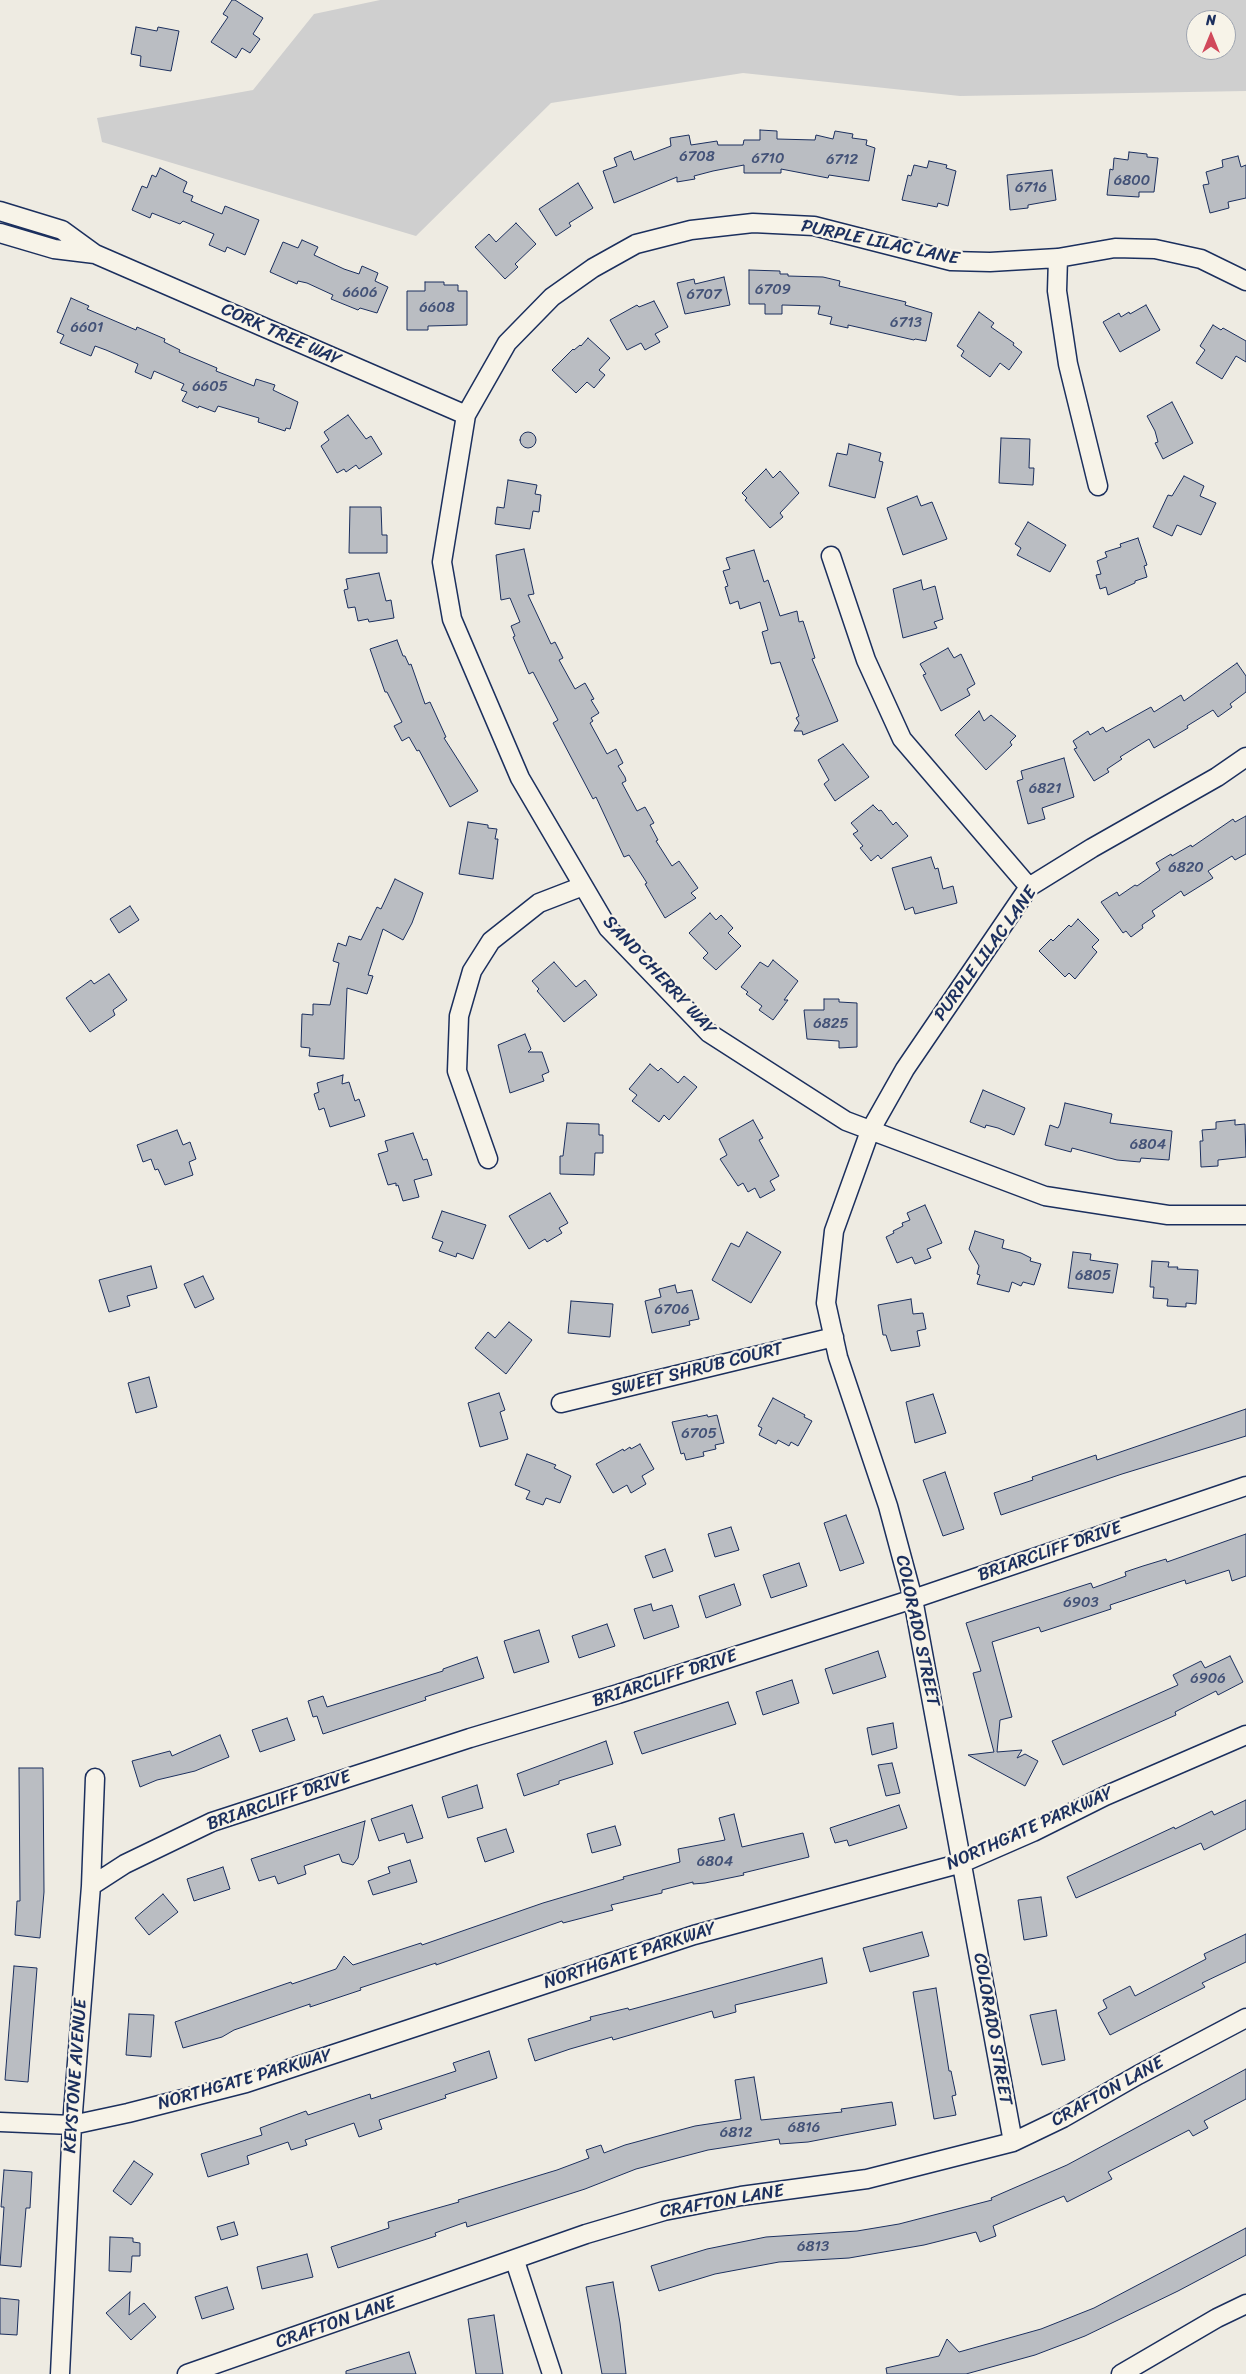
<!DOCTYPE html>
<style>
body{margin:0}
#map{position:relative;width:1246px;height:2374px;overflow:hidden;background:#eeebe2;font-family:Sriracha,sans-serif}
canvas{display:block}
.north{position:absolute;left:1186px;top:10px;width:50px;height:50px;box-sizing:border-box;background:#f7f3e8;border:1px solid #9fa5b1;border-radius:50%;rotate:0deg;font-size:14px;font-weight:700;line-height:20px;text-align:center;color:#1b2f5e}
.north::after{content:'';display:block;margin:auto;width:18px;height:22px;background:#d1495b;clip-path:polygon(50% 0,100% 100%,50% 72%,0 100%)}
</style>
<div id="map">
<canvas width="1246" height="2374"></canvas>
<div class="north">N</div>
</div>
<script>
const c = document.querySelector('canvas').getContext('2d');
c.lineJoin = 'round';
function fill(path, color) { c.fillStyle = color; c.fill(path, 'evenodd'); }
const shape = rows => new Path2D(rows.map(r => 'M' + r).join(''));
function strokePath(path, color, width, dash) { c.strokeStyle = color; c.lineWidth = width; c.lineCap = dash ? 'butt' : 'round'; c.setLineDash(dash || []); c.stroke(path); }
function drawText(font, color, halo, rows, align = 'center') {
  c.font = font + ' Sriracha,sans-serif'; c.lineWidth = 4.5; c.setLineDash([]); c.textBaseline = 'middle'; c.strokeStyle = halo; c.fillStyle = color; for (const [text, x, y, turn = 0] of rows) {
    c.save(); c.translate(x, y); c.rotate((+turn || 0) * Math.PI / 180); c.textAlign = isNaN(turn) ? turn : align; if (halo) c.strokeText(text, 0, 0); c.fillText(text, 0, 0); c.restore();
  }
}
fill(shape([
 [380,0,1246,0,1246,91,960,96,743,73,551,103,416,236,102,142,97,118,253,90,314,14],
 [1196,20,1226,20,1226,50,1196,50]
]), '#cfcfcf');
const building = shape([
 [232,0,235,0,263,18,253,34,260,39,250,53,242,48,236,58,211,42,228,17,223,14,232,0],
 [136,27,157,31,158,27,179,31,171,71,140,66,141,56,131,54,136,27],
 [760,130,777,131,777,139,815,140,816,135,833,139,835,131,853,134,852,138,867,140,866,145,875,148,869,181,829,175,828,178,781,169,781,173,744,173,744,165,713,171,694,176,695,179,677,182,677,177,614,203,603,171,617,166,614,158,631,151,634,160,671,146,670,138,689,135,691,145,717,141,718,145,743,145,744,140,760,140,760,130],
 [1129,152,1147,154,1147,157,1158,158,1154,192,1139,192,1139,197,1107,195,1110,169,1113,170,1114,158,1128,160,1129,152],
 [1238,156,1241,167,1246,165,1246,198,1228,202,1229,208,1210,213,1203,185,1209,184,1206,172,1223,167,1222,160,1238,156],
 [929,161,947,165,946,168,956,171,948,206,938,203,937,207,902,200,908,175,911,176,914,165,927,168,929,161],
 [160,168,187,182,183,192,193,196,191,201,222,214,225,206,259,220,245,255,227,247,225,252,209,245,214,234,183,221,180,224,152,213,150,218,132,210,142,186,147,188,152,175,156,177,160,168],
 [1052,170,1056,200,1028,205,1028,208,1010,210,1007,175,1052,170],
 [578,183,593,208,569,223,571,226,556,236,539,209,578,183],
 [516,223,536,244,515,264,518,267,505,279,475,247,489,234,496,242,516,223],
 [302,240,318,247,314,255,344,269,359,274,362,266,378,273,375,281,388,287,377,313,360,308,358,310,331,299,333,295,307,283,298,281,297,284,270,272,283,242,298,248,302,240],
 [749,270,780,271,780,274,788,274,788,276,823,277,840,281,839,286,906,302,905,305,932,313,926,341,915,339,914,340,848,325,848,328,830,324,832,317,818,314,820,306,782,305,782,314,765,314,765,304,749,304,749,270],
 [724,277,730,305,685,314,677,283,694,279,695,284,724,277],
 [425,282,444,282,444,285,458,285,458,291,467,291,467,325,428,326,428,330,407,330,407,291,425,291,425,282],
 [71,298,89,306,87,309,136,330,137,327,165,339,164,342,180,350,179,352,217,368,216,371,254,386,256,379,275,385,273,390,298,402,290,429,286,428,285,431,258,422,259,418,218,406,215,412,199,406,198,408,182,401,187,392,181,390,184,384,154,371,151,379,135,372,138,364,106,350,95,346,91,356,60,343,64,335,57,332,71,298],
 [654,301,668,327,655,334,660,342,645,350,641,343,627,350,610,320,637,305,639,307,654,301],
 [1146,305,1160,330,1120,352,1103,322,1119,313,1121,317,1129,312,1130,314,1146,305],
 [979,312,994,323,991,327,1014,343,1013,345,1022,352,1009,370,1000,363,990,377,961,356,964,351,957,346,979,312],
 [1213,325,1221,330,1223,328,1246,341,1246,362,1236,356,1222,379,1196,363,1205,350,1200,346,1213,325],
 [588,338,610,358,599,370,605,375,594,388,587,382,576,393,552,370,573,349,574,350,580,345,581,346,588,338],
 [1172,402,1193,443,1163,459,1155,443,1158,442,1155,431,1147,416,1172,402],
 [348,415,366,439,371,436,382,454,359,469,356,465,346,472,344,469,337,473,321,446,329,440,324,432,348,415],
 '520 440a8 8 0 1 1 16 0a8 8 0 1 1-16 0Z',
 [1001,438,1030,439,1029,468,1034,468,1033,485,999,483,1001,438],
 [849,444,881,453,879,461,883,462,875,498,829,486,837,453,847,455,849,444],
 [766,469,773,478,780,471,799,493,780,513,783,517,770,528,745,500,747,498,742,493,766,469],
 [1184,476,1204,486,1200,496,1216,503,1201,535,1177,525,1172,536,1153,527,1168,495,1172,496,1184,476],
 [508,480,537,485,535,494,541,495,539,512,533,511,530,529,495,524,497,507,504,508,508,480],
 [917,496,921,506,932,502,947,539,903,555,887,508,917,496],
 [350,507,381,507,382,535,387,535,387,553,349,553,350,507],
 [1028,522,1066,545,1050,572,1017,555,1021,548,1015,544,1028,522],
 [1138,538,1147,565,1144,566,1147,577,1135,581,1135,583,1108,595,1106,587,1100,589,1096,575,1101,574,1097,561,1107,557,1105,552,1121,547,1120,544,1138,538],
 [524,549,534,594,528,595,551,644,555,642,563,658,559,660,575,689,585,683,594,699,591,700,599,713,591,718,593,721,590,723,607,754,616,749,623,763,618,766,625,777,626,781,622,783,637,811,645,807,654,823,650,825,658,840,656,841,672,866,679,861,698,888,691,893,696,898,665,918,645,884,647,883,629,855,624,857,596,797,593,799,553,723,558,720,533,672,529,674,513,637,515,636,511,626,520,622,510,598,501,600,496,555,524,549],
 [754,550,764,582,768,580,780,616,797,611,799,622,803,621,815,658,812,659,838,721,803,735,802,731,794,731,799,723,796,718,799,716,780,662,771,664,762,632,768,630,760,602,740,609,738,601,730,604,725,587,728,586,723,571,730,569,726,558,754,550],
 [379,573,386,601,391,600,394,618,369,622,368,619,358,621,355,607,348,608,344,590,348,589,346,579,379,573],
 [921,580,923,590,935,586,943,619,934,622,937,628,903,638,893,589,921,580],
 [397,640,403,656,405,656,409,665,411,664,425,704,430,702,446,737,444,738,478,791,450,807,419,750,417,751,409,737,402,741,394,726,402,722,387,692,385,692,370,649,397,640],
 [948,648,954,658,961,654,975,684,967,689,970,695,941,711,923,675,926,674,920,664,948,648],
 [1237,663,1246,676,1246,692,1230,704,1232,707,1218,717,1213,710,1187,726,1188,728,1154,748,1149,739,1120,757,1122,759,1107,769,1109,772,1094,781,1074,749,1077,748,1073,741,1088,731,1090,735,1103,727,1106,732,1151,707,1154,712,1181,695,1184,701,1237,663],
 [979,711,984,721,991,715,1016,736,1010,742,1012,745,986,770,955,735,979,711],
 [843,744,869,777,835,801,824,784,829,780,818,760,843,744],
 [1064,758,1074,797,1042,808,1045,819,1028,824,1017,781,1023,779,1021,771,1064,758],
 [873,805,879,811,881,810,893,825,896,822,908,836,881,859,878,855,871,861,860,848,863,846,853,834,858,831,851,823,873,805],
 [1246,816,1246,854,1235,860,1232,856,1208,871,1213,878,1184,896,1181,891,1152,911,1155,916,1142,925,1143,928,1131,937,1126,931,1123,933,1101,902,1117,892,1119,896,1135,885,1137,886,1160,870,1156,863,1171,854,1172,856,1191,845,1192,847,1233,819,1235,822,1246,816],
 [468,822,488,825,488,828,497,829,495,839,498,839,493,879,459,874,468,822],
 [931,857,935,869,938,868,943,889,953,886,957,903,915,914,913,907,905,910,892,868,931,857],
 [395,879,423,893,412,923,403,940,383,929,368,975,373,976,367,994,347,988,344,1059,309,1056,310,1048,301,1047,302,1014,313,1015,313,1004,330,1005,339,963,333,961,338,943,346,946,349,936,361,940,377,907,381,909,395,879],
 [130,906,139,920,119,933,110,919,130,906],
 [710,913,716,920,721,915,733,928,728,933,741,946,716,970,703,958,708,953,689,933,710,913],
 [1078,919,1099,940,1092,947,1097,952,1075,979,1069,973,1065,977,1039,951,1051,939,1053,941,1069,925,1071,927,1078,919],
 [773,960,798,981,784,1000,788,1000,773,1020,759,1010,762,1006,746,994,748,992,741,987,760,962,768,967,773,960],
 [554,962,576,987,585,980,597,995,564,1022,537,991,539,989,532,981,554,962],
 [109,974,127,1000,113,1010,115,1015,90,1032,66,998,91,980,94,984,109,974],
 [824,999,839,999,839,1002,857,1003,857,1047,839,1048,839,1041,807,1039,804,1010,824,1010,824,999],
 [525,1034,531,1049,528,1052,542,1052,549,1072,542,1075,544,1081,510,1093,498,1045,525,1034],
 [650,1064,658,1071,661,1068,678,1083,684,1076,697,1087,669,1120,664,1115,659,1122,632,1101,637,1095,629,1089,650,1064],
 [343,1075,342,1084,349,1082,355,1101,359,1099,365,1116,330,1127,324,1108,319,1110,314,1094,319,1092,317,1083,343,1075],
 [983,1090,1025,1108,1014,1135,998,1128,986,1125,985,1128,970,1122,983,1090],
 [1065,1103,1112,1114,1110,1123,1172,1131,1169,1160,1141,1158,1140,1162,1117,1160,1072,1148,1071,1152,1045,1145,1050,1125,1058,1128,1060,1124,1065,1103],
 [753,1120,763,1138,759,1140,779,1176,770,1181,775,1190,760,1198,755,1188,748,1192,743,1183,738,1186,720,1159,727,1155,719,1139,753,1120],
 [1235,1120,1235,1125,1245,1124,1246,1157,1218,1160,1218,1166,1201,1167,1200,1141,1203,1141,1202,1130,1216,1129,1216,1122,1235,1120],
 [567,1123,599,1124,599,1135,603,1135,603,1153,595,1153,594,1175,560,1174,560,1156,563,1156,567,1123],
 [177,1130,183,1145,190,1142,196,1159,189,1162,193,1175,165,1185,158,1169,155,1170,151,1159,143,1162,137,1145,177,1130],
 [413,1133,423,1160,427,1159,432,1175,414,1180,419,1197,403,1201,398,1185,396,1186,396,1183,388,1185,378,1154,388,1151,385,1141,413,1133],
 [550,1193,568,1223,559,1228,562,1233,547,1242,545,1239,529,1249,509,1216,550,1193],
 [925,1205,942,1243,927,1249,931,1258,915,1264,912,1257,897,1263,886,1237,894,1233,893,1231,903,1226,902,1223,910,1220,907,1213,925,1205],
 [442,1211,486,1225,473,1259,457,1253,456,1257,439,1251,443,1242,432,1238,442,1211],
 [975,1231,1004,1240,1002,1248,1021,1253,1031,1258,1030,1261,1041,1264,1034,1285,1023,1282,1021,1286,1012,1282,1009,1292,977,1284,980,1275,977,1274,979,1266,969,1249,975,1231],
 [747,1232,781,1252,751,1303,712,1280,731,1243,739,1247,747,1232],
 [1073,1252,1091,1254,1090,1260,1118,1264,1113,1293,1068,1288,1073,1252],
 [1152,1261,1169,1262,1168,1267,1178,1267,1177,1269,1198,1270,1196,1304,1186,1303,1186,1307,1167,1306,1168,1299,1153,1298,1154,1287,1150,1287,1152,1261],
 [151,1266,157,1288,127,1296,130,1306,109,1312,99,1280,151,1266],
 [203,1276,214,1299,195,1308,184,1284,203,1276],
 [675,1285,677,1293,692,1290,699,1319,689,1321,690,1325,652,1333,645,1301,661,1297,659,1289,675,1285],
 [911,1299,913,1314,923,1313,926,1329,917,1331,920,1346,891,1351,886,1335,883,1335,878,1305,911,1299],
 [571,1301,613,1304,610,1337,568,1333,571,1301],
 [509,1322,532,1340,506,1374,475,1348,488,1332,495,1338,509,1322],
 [149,1377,157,1407,136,1413,128,1383,149,1377],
 [499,1393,505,1410,500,1412,508,1439,480,1447,468,1403,499,1393],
 [933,1394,946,1433,915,1443,906,1402,933,1394],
 [773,1398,805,1415,804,1417,812,1421,798,1446,791,1442,789,1446,778,1440,776,1444,759,1435,762,1428,758,1426,773,1398],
 [1246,1409,1246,1436,1122,1474,1001,1515,994,1493,1033,1480,1032,1477,1096,1455,1097,1460,1246,1409],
 [707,1415,708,1417,717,1415,724,1443,715,1445,716,1449,703,1452,704,1456,686,1460,684,1453,681,1454,672,1422,707,1415],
 [640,1444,654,1469,642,1476,646,1484,631,1493,627,1485,613,1493,596,1464,623,1449,624,1451,630,1447,631,1449,640,1444],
 [527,1454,556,1465,554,1468,571,1476,560,1503,546,1498,543,1505,526,1499,530,1491,515,1485,527,1454],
 [945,1472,964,1529,943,1536,923,1480,945,1472],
 [846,1515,864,1563,840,1571,824,1523,846,1515],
 [731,1527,739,1550,715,1557,708,1534,731,1527],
 [1246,1534,1246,1576,1232,1581,1229,1570,1186,1584,1185,1580,1110,1605,1111,1609,1041,1632,1039,1627,992,1642,1012,1717,1000,1720,997,1752,1022,1750,1017,1758,1025,1754,1038,1761,1025,1786,968,1755,994,1752,973,1673,981,1671,966,1623,1091,1583,1093,1588,1126,1576,1125,1572,1143,1566,1166,1559,1167,1562,1246,1534],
 [665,1549,673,1571,653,1578,645,1556,665,1549],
 [799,1563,807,1586,771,1598,763,1575,799,1563],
 [734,1584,741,1605,706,1618,699,1596,734,1584],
 [651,1604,653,1611,672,1605,679,1627,644,1639,634,1609,651,1604],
 [607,1624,615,1646,579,1658,572,1636,607,1624],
 [539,1630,549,1662,514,1673,504,1641,539,1630],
 [878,1651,886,1677,833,1694,825,1669,878,1651],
 [1230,1656,1243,1682,1218,1695,1216,1691,1175,1712,1176,1715,1063,1765,1052,1741,1178,1685,1173,1675,1201,1661,1205,1668,1230,1656],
 [477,1657,484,1678,425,1697,426,1700,323,1734,317,1716,313,1717,308,1701,323,1696,327,1707,443,1671,443,1669,477,1657],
 [792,1680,799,1703,763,1715,756,1692,792,1680],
 [728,1702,736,1724,642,1754,634,1732,728,1702],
 [287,1718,295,1740,260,1752,252,1730,287,1718],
 [893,1723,897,1748,872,1755,867,1728,893,1723],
 [220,1735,229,1757,195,1771,157,1780,140,1787,132,1761,170,1751,172,1756,220,1735],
 [606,1741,613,1764,559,1781,559,1784,524,1796,517,1774,606,1741],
 [892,1763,900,1793,886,1796,878,1765,892,1763],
 [19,1768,43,1768,44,1892,40,1938,15,1935,17,1901,20,1901,19,1768],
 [477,1785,483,1808,448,1818,442,1797,477,1785],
 [1246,1800,1246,1829,1204,1850,1201,1843,1076,1898,1067,1877,1174,1827,1175,1829,1212,1811,1214,1815,1246,1800],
 [412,1805,423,1838,407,1843,404,1833,379,1841,371,1819,412,1805],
 [899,1805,907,1828,849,1846,847,1840,835,1843,830,1828,899,1805],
 [734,1814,742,1847,803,1833,809,1857,743,1873,744,1875,705,1883,693,1884,693,1882,662,1890,662,1893,611,1905,613,1910,563,1923,562,1921,436,1965,436,1963,360,1988,361,1990,310,2007,310,2004,234,2030,222,2037,183,2048,175,2022,291,1982,292,1984,336,1969,344,1956,353,1965,421,1943,422,1945,543,1903,624,1879,623,1877,680,1862,678,1849,725,1840,719,1818,734,1814],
 [365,1821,358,1858,353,1865,342,1862,339,1854,304,1866,306,1874,278,1884,275,1876,259,1881,251,1859,365,1821],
 [615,1826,621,1845,592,1853,587,1834,615,1826],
 [506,1829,514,1852,485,1862,477,1838,506,1829],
 [410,1860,417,1882,373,1895,368,1881,390,1873,388,1867,410,1860],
 [223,1867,230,1889,194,1901,187,1879,223,1867],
 [163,1894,178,1912,149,1935,135,1918,163,1894],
 [1041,1897,1047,1936,1024,1940,1018,1900,1041,1897],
 [922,1932,929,1956,870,1972,863,1948,922,1932],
 [1246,1934,1246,1962,1202,1983,1205,1987,1110,2035,1098,2013,1107,2008,1103,2000,1130,1986,1135,1996,1206,1959,1204,1954,1246,1934],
 [822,1958,827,1983,735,2005,736,2012,714,2018,712,2011,613,2040,612,2037,570,2049,535,2061,528,2039,591,2020,590,2017,628,2008,629,2010,822,1958],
 [14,1966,37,1968,28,2082,5,2080,14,1966],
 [936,1988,949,2071,951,2071,956,2095,952,2096,956,2115,934,2119,913,1992,936,1988],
 [1056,2010,1065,2060,1042,2065,1030,2015,1056,2010],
 [129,2014,154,2015,151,2057,126,2055,129,2014],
 [489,2051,497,2078,445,2095,446,2098,379,2120,382,2129,359,2137,354,2123,305,2140,307,2145,291,2150,288,2142,247,2156,249,2164,208,2177,201,2154,262,2135,260,2128,306,2111,308,2115,370,2094,371,2099,456,2071,453,2063,489,2051],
 [1246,2069,1246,2099,1204,2121,1208,2128,1193,2136,1189,2130,1108,2172,1112,2179,1067,2202,1064,2196,993,2226,996,2236,980,2242,976,2232,924,2245,849,2258,779,2262,715,2274,659,2291,651,2266,707,2249,766,2237,857,2231,899,2224,992,2200,991,2198,1067,2165,1246,2069],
 [754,2077,761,2120,842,2112,841,2109,892,2102,896,2125,808,2142,780,2144,779,2139,708,2150,636,2169,585,2189,467,2227,466,2222,435,2233,436,2236,338,2268,331,2247,389,2228,388,2222,459,2202,458,2200,557,2170,589,2158,586,2150,601,2145,604,2153,625,2145,695,2126,741,2119,735,2080,754,2077],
 [134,2161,153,2174,131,2205,113,2191,134,2161],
 [4,2170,32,2172,30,2208,26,2208,21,2267,0,2265,4,2207,1,2207,4,2170],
 [234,2222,238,2235,221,2240,217,2227,234,2222],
 [1246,2228,1246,2255,1178,2291,1085,2336,1035,2355,966,2374,887,2374,886,2368,939,2356,947,2339,959,2352,1041,2329,1094,2308,1246,2228],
 [110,2237,133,2238,133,2242,140,2243,140,2256,132,2256,131,2272,109,2271,110,2237],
 [307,2254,313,2277,262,2289,257,2267,307,2254],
 [613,2282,620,2323,626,2374,602,2374,586,2287,613,2282],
 [227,2287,234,2309,202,2319,195,2297,227,2287],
 [130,2292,129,2315,144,2303,156,2317,131,2340,106,2313,130,2292],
 [0,2298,19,2300,17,2335,0,2334,0,2298],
 [494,2315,503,2374,476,2374,468,2319,494,2315],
 [409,2352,416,2374,346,2374,346,2371,409,2352]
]);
fill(building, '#babdc2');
strokePath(building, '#1b2f5e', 1);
const street = shape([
 [0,211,62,230,95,254,466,415],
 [0,233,54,249,95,254],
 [1058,258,1057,291,1068,364,1098,486],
 [1246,281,1201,259,1155,249,1115,248,1058,258,990,262,951,261,814,226,753,223,691,230,636,244,593,268,552,297,507,343,466,415,442,562,452,619,520,778,608,928,709,1033,846,1121,1045,1196,1168,1215,1246,1215],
 [831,556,866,660,902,739,1029,887],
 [488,1159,457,1071,459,1016,472,971,491,941,539,903,583,886],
 [561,1403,834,1337],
 [91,1886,125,1864,212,1822,470,1738,618,1694,913,1599,1246,1486],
 [0,2122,72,2125,128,2113,246,2083,694,1935,962,1863,1033,1832,1105,1796,1246,1735],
 [1013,2142,913,1599,888,1506,838,1357,826,1303,834,1231,870,1131,905,1069,1029,887,1092,848,1217,777,1246,757],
 [515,2261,552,2374],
 [60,2374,72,2125,91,1886,95,1778],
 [187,2374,586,2234,664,2211,741,2196,867,2179,1013,2142,1063,2118,1138,2075,1246,2018],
 [1121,2374,1217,2318,1246,2304]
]);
strokePath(street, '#1b2f5e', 21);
strokePath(street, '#f7f3e8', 18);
drawText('15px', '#435277', null, [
 ["6708",697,157],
 ["6710",768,159],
 ["6712",842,160],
 ["6800",1132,181],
 ["6716",1031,188],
 ["6709",773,290],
 ["6606",360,293],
 ["6707",704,295],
 ["6608",437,308],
 ["6713",906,323],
 ["6601",87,328],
 ["6605",210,387],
 ["6821",1045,789],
 ["6820",1186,868],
 ["6825",831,1024],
 ["6804",1148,1145],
 ["6805",1093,1276],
 ["6706",672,1310],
 ["6705",699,1434],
 ["6903",1081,1603],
 ["6906",1208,1679],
 ["6804",715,1862],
 ["6816",804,2128],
 ["6812",736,2133],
 ["6813",813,2247]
]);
drawText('18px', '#1b2f5e', '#f7f3e8', [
 ["PURPLE LILAC LANE",880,243,12],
 ["CORK TREE WAY",281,335,24],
 ["PURPLE LILAC LANE",986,954,-54],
 ["SAND CHERRY WAY",659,976,47],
 ["SWEET SHRUB COURT",697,1370,-14],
 ["BRIARCLIFF DRIVE",1050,1552,-19],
 ["COLORADO STREET",917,1631,78],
 ["BRIARCLIFF DRIVE",665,1679,-18],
 ["BRIARCLIFF DRIVE",279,1801,-19],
 ["NORTHGATE PARKWAY",1030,1829,-24],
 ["NORTHGATE PARKWAY",630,1956,-18],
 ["COLORADO STREET",992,2029,80],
 ["KEYSTONE AVENUE",76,2076,-86],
 ["NORTHGATE PARKWAY",245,2080,-16],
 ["CRAFTON LANE",1108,2092,-29],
 ["CRAFTON LANE",722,2202,-10],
 ["CRAFTON LANE",336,2323,-19]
]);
</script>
